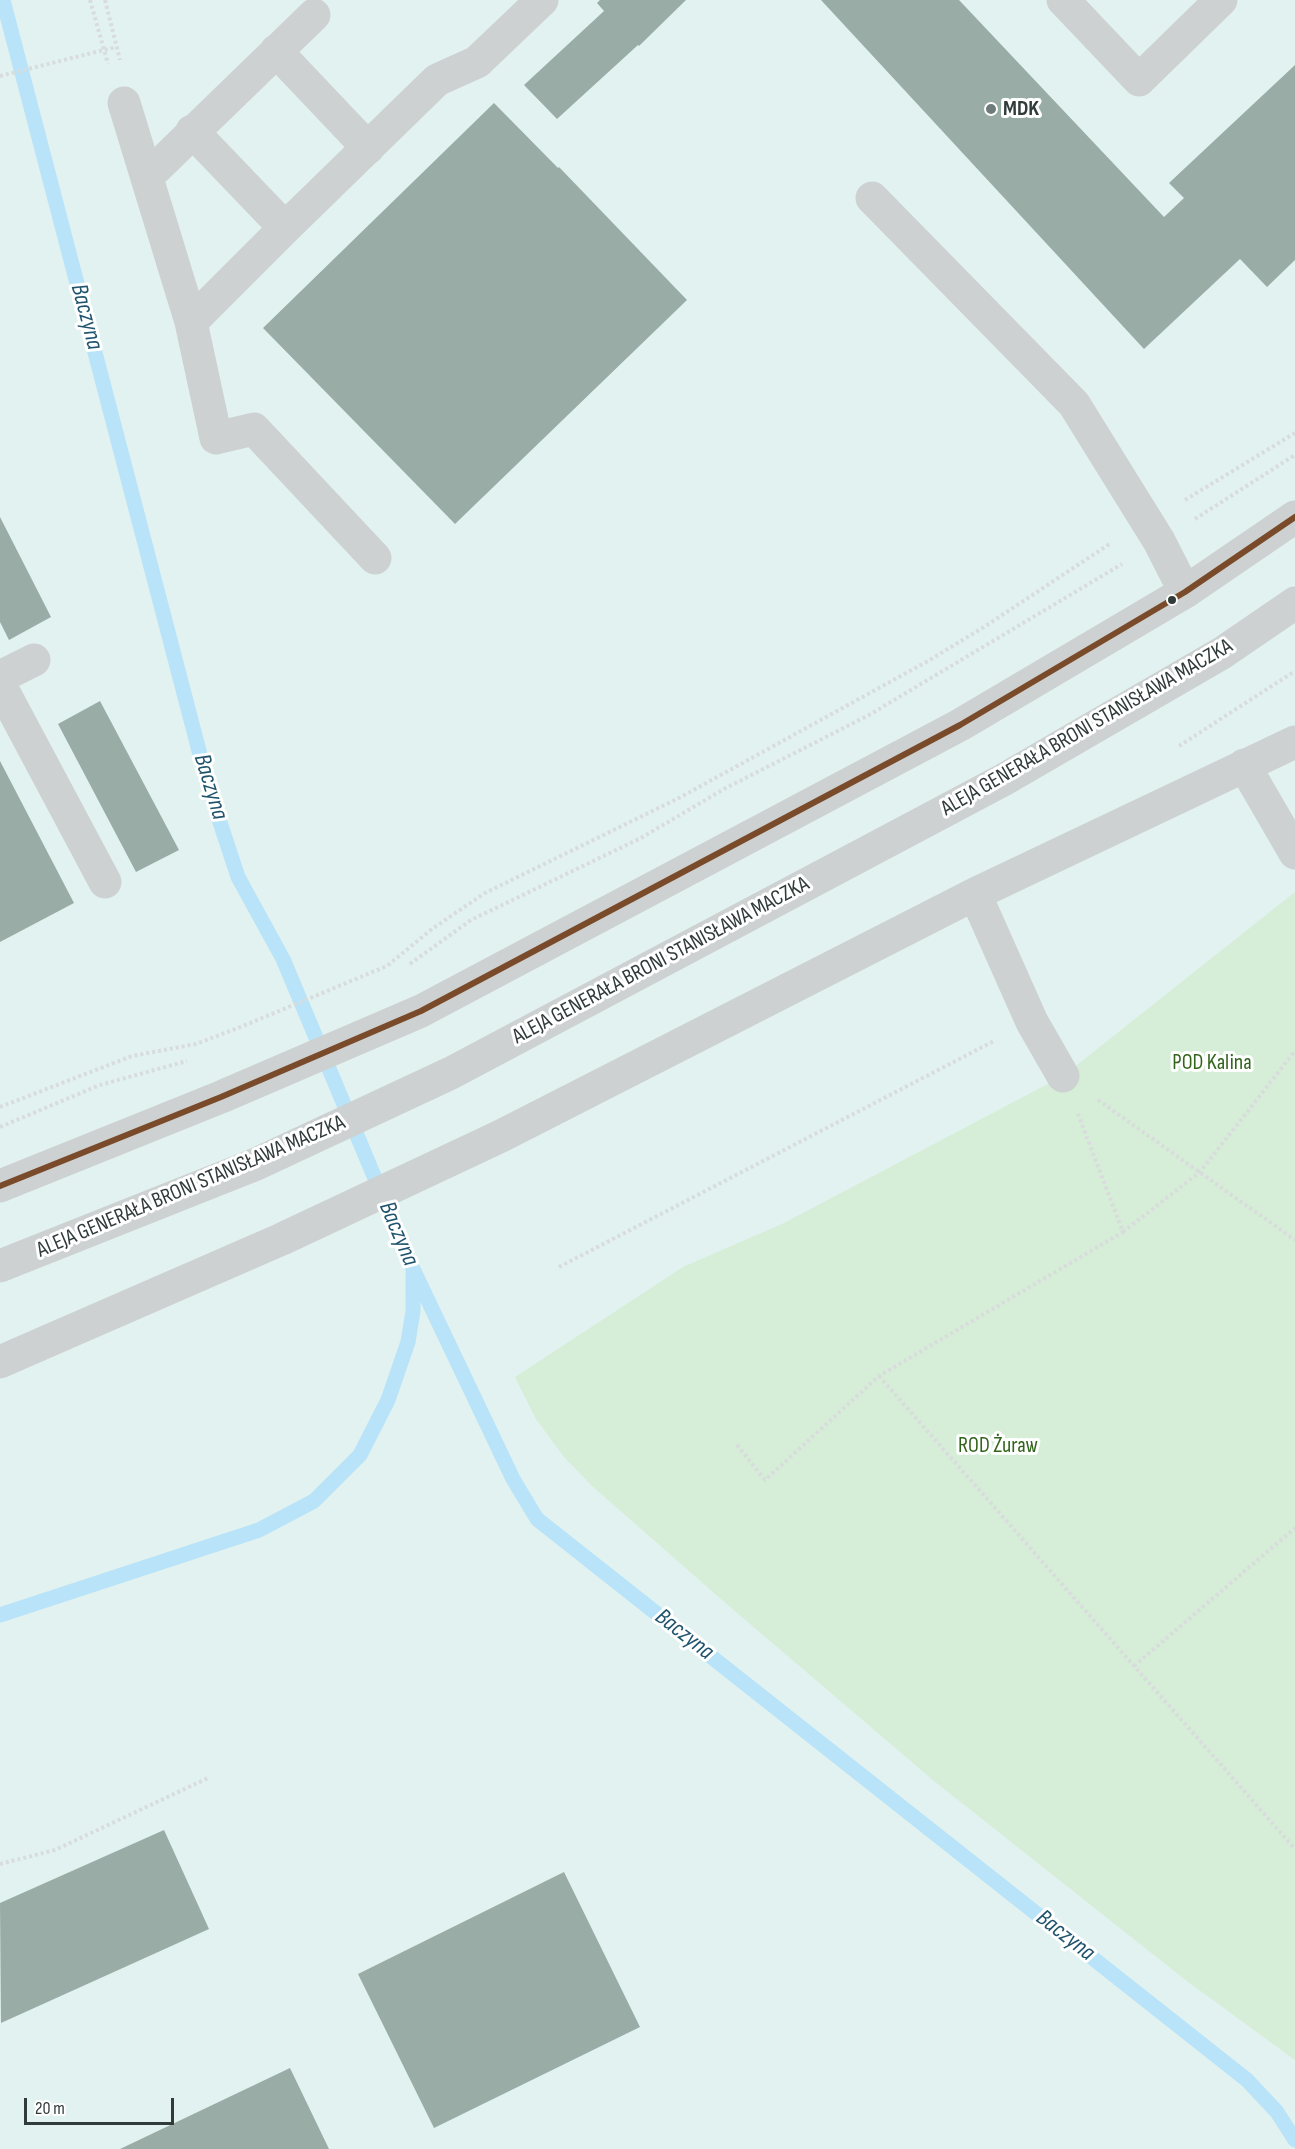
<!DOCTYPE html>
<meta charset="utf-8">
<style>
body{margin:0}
#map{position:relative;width:1295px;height:2149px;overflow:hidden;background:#e2f2f0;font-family:"Sofia Sans Condensed",sans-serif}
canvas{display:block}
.scale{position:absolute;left:24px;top:2098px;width:150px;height:27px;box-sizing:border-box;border:3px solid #303b3a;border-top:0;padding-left:8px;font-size:18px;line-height:21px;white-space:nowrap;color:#303b3a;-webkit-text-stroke:4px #fff;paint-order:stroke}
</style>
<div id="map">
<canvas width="1295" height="2149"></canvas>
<div class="scale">20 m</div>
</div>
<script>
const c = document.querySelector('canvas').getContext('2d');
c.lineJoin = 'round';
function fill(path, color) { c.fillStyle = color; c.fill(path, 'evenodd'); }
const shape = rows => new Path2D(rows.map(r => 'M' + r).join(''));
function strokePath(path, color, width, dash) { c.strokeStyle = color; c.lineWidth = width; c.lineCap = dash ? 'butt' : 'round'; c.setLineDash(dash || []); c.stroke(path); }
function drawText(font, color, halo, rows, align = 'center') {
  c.font = font + ' "Sofia Sans Condensed",sans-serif'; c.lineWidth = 6; c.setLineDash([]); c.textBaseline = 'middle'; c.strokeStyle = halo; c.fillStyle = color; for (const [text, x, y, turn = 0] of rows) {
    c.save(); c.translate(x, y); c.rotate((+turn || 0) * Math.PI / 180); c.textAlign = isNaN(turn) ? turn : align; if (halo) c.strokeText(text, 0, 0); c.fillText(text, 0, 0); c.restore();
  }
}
fill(shape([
 [1295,892,1295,2060,1188,1982,934,1781,722,1600,592,1486,564,1457,536,1419,515,1377,683,1267,782,1224,1063,1076]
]), '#d6eed7');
strokePath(shape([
 [3,0,209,789,238,877,283,959,413,1269,513,1479,537,1519,1247,2080,1277,2112,1295,2140],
 [0,1615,259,1530,314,1501,360,1455,388,1400,408,1342,413,1311,413,1274]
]), '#b9e3f8', 15);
fill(shape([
 [600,0,686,0,639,46,638,45,557,119,524,85,604,11,597,3],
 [821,0,959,0,1164,217,1184,198,1169,183,1295,65,1295,260,1267,287,1240,259,1144,349],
 [494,103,558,168,559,167,687,300,455,524,263,328],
 [0,517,51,617,9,640,0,622],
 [100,701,179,850,136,872,58,724],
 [0,761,74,903,0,942],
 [164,1830,209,1929,1,2023,0,1903],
 [564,1872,640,2027,434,2128,358,1974],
 [290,2068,329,2149,120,2149]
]), '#99ada6');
strokePath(shape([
 [90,0,108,64],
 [105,0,120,60],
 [0,76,116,47],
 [1185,500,1295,433],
 [1195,519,1295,455],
 [1179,746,1295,671],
 [410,964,471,920,641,838,724,789,869,715,1122,564],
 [1098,1100,1295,1240],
 [0,1107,132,1056,196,1044,243,1026,387,966,432,929,485,893,679,798,928,661,984,627,1111,543],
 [0,1127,100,1085,187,1061],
 [1123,1232,1200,1172,1295,1051],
 [559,1267,994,1041],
 [879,1376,1295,1849],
 [737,1445,765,1480,879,1376,1123,1232,1078,1114],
 [1134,1666,1295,1528],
 [0,1864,55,1850,208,1778]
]), '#d8dcdc', 4, [3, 3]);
strokePath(shape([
 [1063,0,1139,80,1221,0],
 [276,51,368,148],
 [124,103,191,322,216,438,254,429,375,558],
 [192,131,285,228],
 [148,176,314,15],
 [872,198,1074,404,1159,541,1185,592],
 [191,322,285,228,437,80,477,62,542,0],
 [0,677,34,660],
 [0,685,105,882],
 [1244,765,1295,853],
 [975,894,1032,1022,1063,1076],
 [0,1362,282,1239,501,1136,975,894,1295,742]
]), '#cdd1d1', 33);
strokePath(shape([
 [0,1186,221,1097,421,1011,960,725,1185,592,1295,517],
 [0,1266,254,1165,451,1073,1003,780,1222,653,1295,603]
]), '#cdd1d1', 33);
strokePath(shape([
 [0,1186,221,1097,421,1011,960,725,1185,592,1295,517]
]), '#7a4b2a', 6);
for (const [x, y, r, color] of [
 [991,109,6,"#6e7b7a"],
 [1172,600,5,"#303b3a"]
]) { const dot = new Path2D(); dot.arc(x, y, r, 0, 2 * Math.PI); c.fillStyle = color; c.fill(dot); strokePath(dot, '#fff', 2); }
drawText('bold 22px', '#303b3a', '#fff', [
 ["MDK",1003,109]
], 'left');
drawText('22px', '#303b3a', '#fff', [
 ["ALEJA GENERAŁA BRONI STANISŁAWA MACZKA",1087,728,-30],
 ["ALEJA GENERAŁA BRONI STANISŁAWA MACZKA",661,961,-28],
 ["ALEJA GENERAŁA BRONI STANISŁAWA MACZKA",191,1187,-23]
]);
drawText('22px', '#32651c', '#fff', [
 ["POD Kalina",1212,1063],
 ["ROD Żuraw",998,1446]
]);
drawText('italic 24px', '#20546e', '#fff', [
 ["Baczyna",86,317,75],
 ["Baczyna",210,787,73],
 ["Baczyna",398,1234,67],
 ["Baczyna",684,1635,38],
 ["Baczyna",1065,1936,38]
]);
</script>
